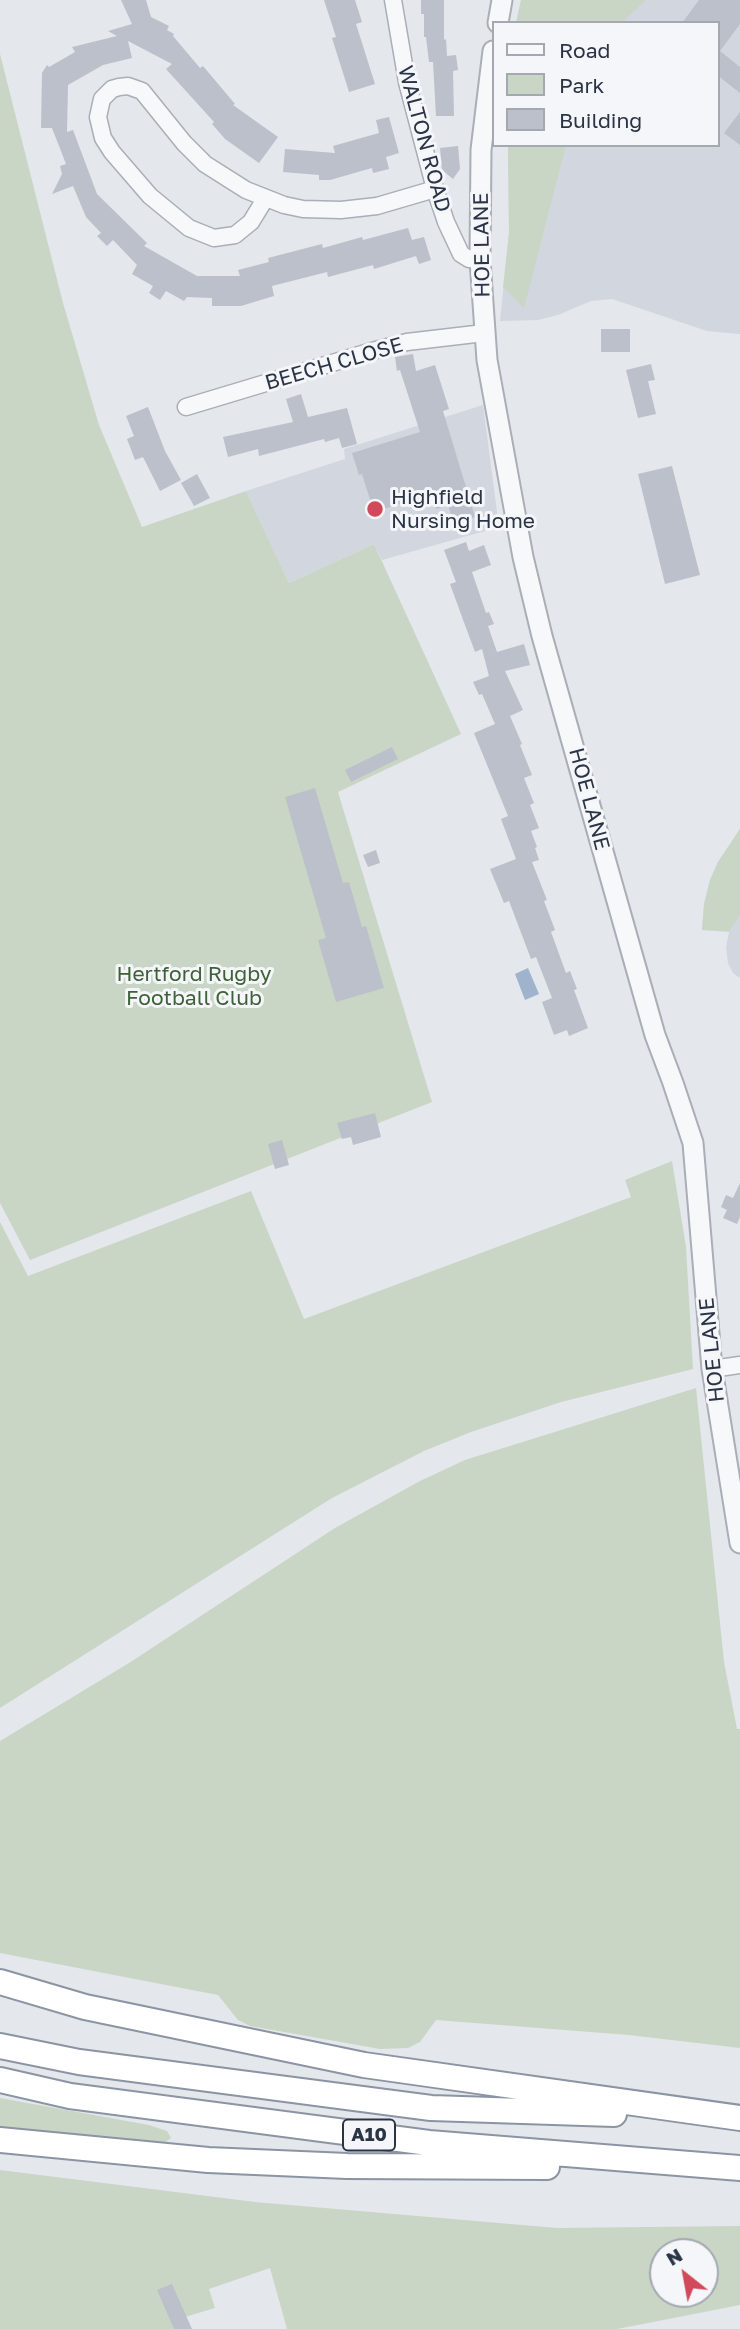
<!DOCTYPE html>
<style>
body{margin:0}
#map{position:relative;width:740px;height:2329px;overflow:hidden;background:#e4e7ec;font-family:"Golos Text",sans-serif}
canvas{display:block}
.legend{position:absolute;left:492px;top:21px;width:228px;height:126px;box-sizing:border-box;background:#f4f6f9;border:2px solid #a4a8b1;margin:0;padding:9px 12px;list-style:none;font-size:21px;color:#2b3445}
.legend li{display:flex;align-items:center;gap:14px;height:35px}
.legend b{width:35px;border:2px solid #a4a8b1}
.north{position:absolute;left:649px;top:2238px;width:70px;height:70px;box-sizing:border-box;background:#f4f6f9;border:2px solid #a4a8b1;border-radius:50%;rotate:329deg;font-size:19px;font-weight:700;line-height:28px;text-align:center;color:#2b3445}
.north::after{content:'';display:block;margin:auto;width:24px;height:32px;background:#d1495b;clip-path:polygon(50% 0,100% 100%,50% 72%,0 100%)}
</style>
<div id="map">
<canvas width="740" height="2329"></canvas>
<ul class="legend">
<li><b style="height:9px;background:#f7f8fa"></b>Road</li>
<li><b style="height:19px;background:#c9d6c5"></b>Park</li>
<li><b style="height:19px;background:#bbc0ca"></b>Building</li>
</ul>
<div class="north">N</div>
</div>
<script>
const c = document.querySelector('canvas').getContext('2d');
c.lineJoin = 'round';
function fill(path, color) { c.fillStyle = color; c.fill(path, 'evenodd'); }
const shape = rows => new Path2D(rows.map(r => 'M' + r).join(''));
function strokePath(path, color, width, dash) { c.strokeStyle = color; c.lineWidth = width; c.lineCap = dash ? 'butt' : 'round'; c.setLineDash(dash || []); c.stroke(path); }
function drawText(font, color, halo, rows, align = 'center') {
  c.font = font + ' "Golos Text",sans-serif'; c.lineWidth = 6; c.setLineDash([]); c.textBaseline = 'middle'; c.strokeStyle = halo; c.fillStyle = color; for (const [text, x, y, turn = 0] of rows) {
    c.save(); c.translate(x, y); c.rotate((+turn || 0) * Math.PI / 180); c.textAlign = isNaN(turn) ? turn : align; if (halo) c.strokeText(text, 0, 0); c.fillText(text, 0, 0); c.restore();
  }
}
fill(shape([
 [521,0,740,0,740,334,707,331,612,299,591,301,558,315,538,320,500,321,509,233,508,145,717,145,717,23,516,23],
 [483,405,499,527,382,560,374,544,289,583,246,491,345,459,344,449],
 [740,829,740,978,733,973,728,963,726,947,729,932,702,930,704,904,710,880,718,862]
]), '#d2d6de');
fill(shape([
 [521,0,646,0,621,23,516,23],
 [0,54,63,303,99,425,142,527,246,491,289,583,374,544,461,734,338,792,432,1102,30,1260,0,1203],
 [508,145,566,145,524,308,503,287,509,233],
 [740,829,740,915,729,931,702,930,704,904,710,880,718,862],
 [672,1161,686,1247,693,1369,561,1402,471,1432,424,1451,332,1498,0,1708,0,1222,28,1276,251,1191,304,1319,631,1197,625,1180],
 [696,1388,724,1662,737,1729,740,1729,740,2048,629,2035,436,2020,420,2042,408,2048,380,2049,250,2026,238,2020,218,1995,0,1953,0,1741,129,1663,335,1528,420,1481,465,1460],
 [0,2098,149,2125,167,2131,171,2138,163,2144,109,2140,0,2127],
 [0,2170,255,2202,557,2228,740,2226,740,2305,617,2329,287,2329,270,2268,209,2289,215,2308,178,2319,181,2329,0,2329],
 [663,2252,705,2252,705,2294,663,2294]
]), '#c9d6c5');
fill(shape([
 [528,968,539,994,525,1000,515,974]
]), '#9fb4cc');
fill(shape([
 [121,0,146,0,151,17,169,26,167,30,174,34,173,36,200,68,203,66,235,104,233,105,278,137,259,163,225,139,212,124,214,122,166,69,172,64,128,41,132,58,103,65,68,85,67,132,73,130,97,194,147,243,144,246,197,276,240,276,238,270,269,262,268,258,322,244,323,248,362,237,363,240,408,228,412,240,424,237,431,260,419,264,416,256,374,269,373,265,328,277,327,272,272,286,274,296,241,306,212,306,212,298,187,297,184,301,166,291,160,300,149,293,153,286,132,274,137,265,113,240,107,246,97,236,101,233,86,217,73,186,52,194,62,174,60,166,66,164,52,128,41,128,42,73,47,65,49,67,75,52,72,47,117,36,108,31,132,24],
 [324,0,355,0,362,22,356,24,375,84,349,92,332,38,336,37],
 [421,0,444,0,444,40,446,39,447,56,456,55,458,70,453,71,454,116,436,116,433,62,429,62,426,37,424,37,424,14,421,14],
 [699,0,740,0,740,24,720,51,740,67,740,93,717,75,717,23,682,23],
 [740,112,740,145,724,133],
 [389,117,399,153,386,157,389,169,373,173,372,168,330,180,319,180,319,175,283,172,285,149,335,153,333,146,379,133,376,120],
 [458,146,460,169,453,179,442,170,440,148],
 [601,329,630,329,630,352,601,352],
 [413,354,416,371,435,365,449,409,443,411,475,517,454,524,448,505,436,509,432,494,374,512,362,474,359,475,352,453,420,432,400,370,397,371,395,357],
 [651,364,655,380,648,381,656,414,638,418,626,370],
 [301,394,308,417,347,408,357,444,342,448,339,438,325,442,324,439,259,456,258,449,228,457,223,437,293,422,286,399],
 [148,407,165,451,181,480,160,491,143,457,135,460,127,439,134,436,126,416],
 [672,466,700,575,665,584,638,474],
 [197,474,210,498,194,506,181,483],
 [466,542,469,551,484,545,491,565,472,572,486,613,489,612,494,624,488,626,497,652,524,644,530,665,505,671,523,710,510,716,522,744,520,745,532,775,524,778,534,803,530,805,539,828,531,831,537,847,535,848,539,860,532,862,547,900,544,901,555,930,551,932,566,973,570,971,577,989,574,990,588,1028,569,1036,567,1030,554,1035,542,1002,552,998,536,957,531,959,509,901,504,903,490,869,516,859,501,819,508,816,474,733,495,724,482,694,479,695,473,682,489,676,482,649,475,652,462,617,450,584,456,582,444,550],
 [392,747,398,759,351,782,345,770],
 [315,788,343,883,349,882,362,927,366,926,384,988,336,1002,318,940,326,938,285,797],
 [376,850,380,863,368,867,363,855],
 [375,1113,381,1137,353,1145,351,1137,342,1139,337,1123],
 [282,1140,289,1165,275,1169,268,1144],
 [740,1183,740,1217,737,1224,723,1218,727,1210,721,1207,726,1195,733,1198],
 [172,2284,192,2329,174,2329,157,2290]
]), '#bbc0ca');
const minor = shape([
 [393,0,407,82,435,189,446,222,461,254,469,259,480,260],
 [265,199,251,222,235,235,214,238,189,228,150,196,112,152,103,138,98,117,102,99,112,89,119,87,128,86,142,91,184,143,205,164,246,190,284,205,303,209,341,210,377,206,435,189],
 [186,407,372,351,407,342,484,333],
 [712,1369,740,1365]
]);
const tertiary = shape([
 [498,23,502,0],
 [493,51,481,150,480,260,487,360,523,557,542,636,655,1035,673,1083,693,1143,712,1369,740,1543]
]);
const trunk = shape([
 [0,1982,85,2007,364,2065,740,2118],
 [0,2046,79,2062,431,2108,614,2114],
 [0,2080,70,2096,429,2143,740,2168],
 [0,2140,208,2160,347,2166,547,2167]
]);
strokePath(minor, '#a9aeb7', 19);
strokePath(tertiary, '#a9aeb7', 23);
strokePath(trunk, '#8b94a3', 28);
strokePath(minor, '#f7f8fa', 16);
strokePath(tertiary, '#f7f8fa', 19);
strokePath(trunk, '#fff', 24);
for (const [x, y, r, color] of [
 [375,509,9,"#d1495b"]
]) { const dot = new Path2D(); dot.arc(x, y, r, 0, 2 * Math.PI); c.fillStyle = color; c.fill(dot); strokePath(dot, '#f4f6f9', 2.5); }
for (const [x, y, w] of [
 [369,2135,52]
]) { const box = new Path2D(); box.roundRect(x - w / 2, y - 15.5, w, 31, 5); c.fillStyle = '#f4f6f9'; c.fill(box); strokePath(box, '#2b3445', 2); }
drawText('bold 19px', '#2b3445', null, [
 ["A10",369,2135]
]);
drawText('21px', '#2b3445', '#f4f6f9', [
 ["WALTON ROAD",424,139,75],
 ["HOE LANE",482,245,-91],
 ["BEECH CLOSE",334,364,-16],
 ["HOE LANE",589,799,75],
 ["HOE LANE",712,1350,-96]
]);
drawText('21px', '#2b3445', '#f4f6f9', [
 ["Highfield",391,497],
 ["Nursing Home",391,521]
], 'left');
drawText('21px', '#3f6138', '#f4f6f9', [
 ["Hertford Rugby",194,974],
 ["Football Club",194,998]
]);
</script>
